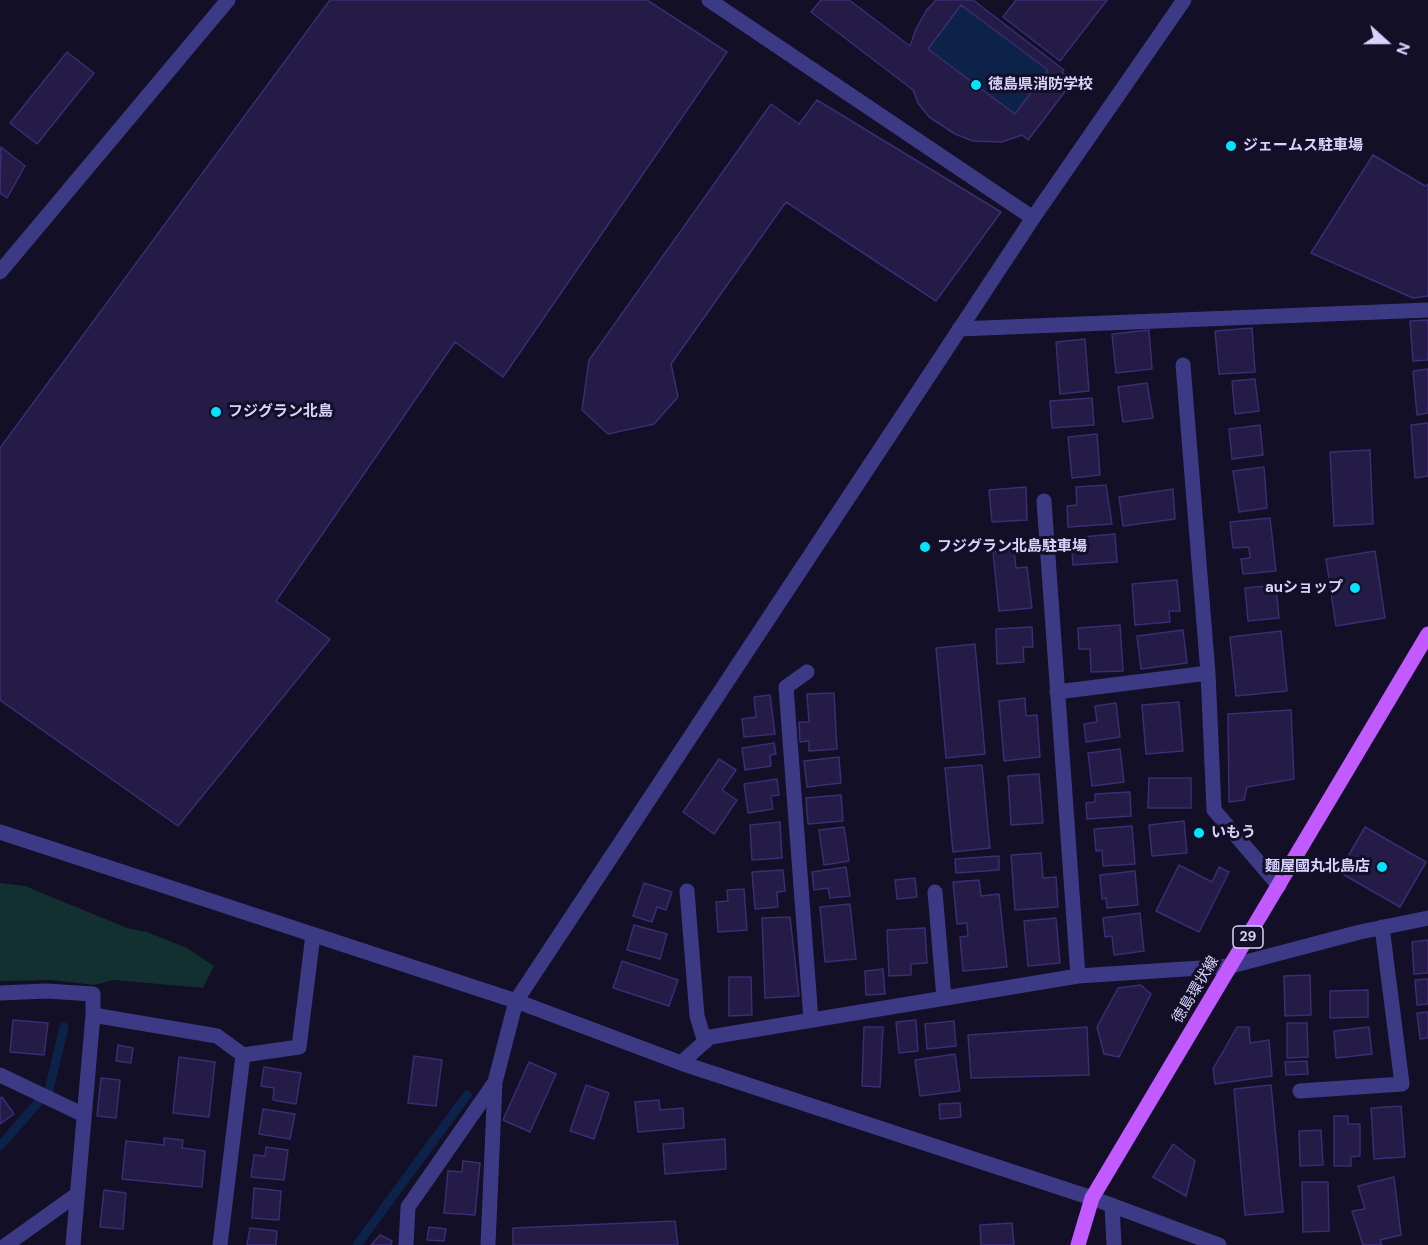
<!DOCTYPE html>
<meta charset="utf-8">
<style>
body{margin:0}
#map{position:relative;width:1428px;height:1245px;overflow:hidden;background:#130f26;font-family:"DM Sans",sans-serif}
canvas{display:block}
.north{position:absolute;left:1356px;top:12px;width:60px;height:60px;-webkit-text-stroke:4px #130f26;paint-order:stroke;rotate:111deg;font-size:16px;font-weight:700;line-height:24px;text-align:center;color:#d9d4ff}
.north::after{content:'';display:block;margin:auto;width:21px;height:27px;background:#d9d4ff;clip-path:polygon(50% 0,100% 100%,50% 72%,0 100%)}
</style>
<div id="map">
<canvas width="1428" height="1245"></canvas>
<div class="north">N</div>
</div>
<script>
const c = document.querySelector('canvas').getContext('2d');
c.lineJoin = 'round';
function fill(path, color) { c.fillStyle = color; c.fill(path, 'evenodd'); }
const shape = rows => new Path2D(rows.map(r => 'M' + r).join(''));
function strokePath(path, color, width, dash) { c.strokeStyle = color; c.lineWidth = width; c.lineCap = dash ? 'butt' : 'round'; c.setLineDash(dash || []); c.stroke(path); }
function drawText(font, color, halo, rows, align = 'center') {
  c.font = font + ' "DM Sans","Noto Sans JP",sans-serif'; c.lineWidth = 6; c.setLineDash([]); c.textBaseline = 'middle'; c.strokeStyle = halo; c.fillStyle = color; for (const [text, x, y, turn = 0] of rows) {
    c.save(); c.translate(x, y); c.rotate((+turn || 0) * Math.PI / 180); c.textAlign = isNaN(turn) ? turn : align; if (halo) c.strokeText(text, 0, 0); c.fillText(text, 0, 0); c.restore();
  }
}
fill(shape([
 [0,883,25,886,127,928,147,932,187,948,214,966,203,988,114,980,94,985,52,980,0,981]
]), '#12302f');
fill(shape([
 [961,5,1048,70,1015,114,928,49]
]), '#0c2248');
strokePath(shape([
 [0,1146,49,1090,64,1027],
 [357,1245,467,1095]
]), '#0c2248', 9);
const building = shape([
 [330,0,647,0,727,52,503,377,455,342,276,601,330,639,178,826,0,700,0,448,330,0],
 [821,0,849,0,910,46,916,29,926,11,936,0,973,0,1064,70,1062,72,1073,81,1028,140,1022,135,1002,142,973,141,955,134,929,117,918,103,913,90,811,12,821,0],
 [961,5,1048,70,1015,114,928,49,961,5],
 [1016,0,1107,0,1060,61,1003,17,1016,0],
 [67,52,94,73,37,144,10,123,67,52],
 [817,100,1001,212,936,301,786,202,671,364,678,397,654,424,608,434,582,410,589,360,771,104,799,124,817,100],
 [1,147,25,166,7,198,0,193,1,147],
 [1373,155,1425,186,1428,184,1428,296,1413,298,1311,253,1373,155],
 [1428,320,1428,360,1413,361,1410,321,1428,320],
 [1252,328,1255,372,1219,374,1215,331,1252,328],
 [1149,330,1152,369,1116,373,1112,334,1149,330],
 [1085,339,1089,391,1060,394,1056,342,1085,339],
 [1428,369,1428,413,1417,415,1413,371,1428,369],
 [1255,379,1259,411,1235,414,1232,381,1255,379],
 [1147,383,1153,418,1123,422,1118,387,1147,383],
 [1092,398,1094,425,1052,428,1050,401,1092,398],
 [1428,423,1428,476,1415,478,1411,425,1428,423],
 [1260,425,1263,455,1232,459,1229,429,1260,425],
 [1097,434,1100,475,1072,478,1068,437,1097,434],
 [1370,450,1373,524,1334,526,1330,452,1370,450],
 [1264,467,1267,508,1239,512,1233,471,1264,467],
 [1106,485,1112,524,1068,527,1067,506,1077,505,1076,487,1106,485],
 [1026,487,1027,520,992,522,989,490,1026,487],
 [1173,489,1175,519,1123,526,1119,497,1173,489],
 [1270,518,1276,571,1243,574,1241,559,1250,558,1249,547,1233,548,1230,522,1270,518],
 [1115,534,1117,562,1073,565,1071,538,1115,534],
 [1014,550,1016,568,1027,567,1032,608,999,611,993,552,1014,550],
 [1375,551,1385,618,1336,626,1326,559,1375,551],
 [1177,580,1180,611,1169,611,1170,622,1135,625,1132,584,1177,580],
 [1276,585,1279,618,1248,621,1245,588,1276,585],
 [1120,625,1123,671,1091,672,1090,649,1079,649,1078,628,1120,625],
 [1032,627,1033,647,1023,647,1024,662,997,664,996,629,1032,627],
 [1183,630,1187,663,1141,669,1137,636,1183,630],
 [1281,631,1287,691,1236,696,1230,637,1281,631],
 [975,644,985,754,946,758,936,648,975,644],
 [834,693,837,749,809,751,809,741,800,742,799,722,809,722,807,694,834,693],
 [770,695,775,734,744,737,742,719,756,717,754,697,770,695],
 [1025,698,1026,716,1037,715,1040,757,1004,761,999,701,1025,698],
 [1179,702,1183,751,1146,754,1142,705,1179,702],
 [1116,703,1120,737,1086,742,1084,724,1097,722,1095,706,1116,703],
 [1291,710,1294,779,1247,787,1244,800,1229,802,1228,714,1291,710],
 [774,743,776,754,770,755,771,766,745,770,742,748,774,743],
 [1120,749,1124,782,1092,786,1088,753,1120,749],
 [839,757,841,783,807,787,804,761,839,757],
 [719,759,736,770,722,790,737,800,714,834,683,812,719,759],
 [982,765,990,848,953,852,945,768,982,765],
 [1039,774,1043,823,1011,825,1008,776,1039,774],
 [1149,778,1191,778,1191,808,1148,808,1149,778],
 [777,779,779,795,771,796,773,809,748,813,744,784,777,779],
 [1130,792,1131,816,1087,819,1086,803,1095,802,1095,794,1130,792],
 [841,795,843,821,808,824,806,798,841,795],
 [1184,821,1187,853,1152,856,1149,825,1184,821],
 [780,822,782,858,752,860,750,825,780,822],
 [1132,826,1135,864,1103,866,1102,850,1096,851,1094,829,1132,826],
 [844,827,849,861,824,865,819,830,844,827],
 [1365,827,1426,862,1400,907,1339,872,1365,827],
 [1041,853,1043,878,1056,877,1058,907,1015,910,1011,855,1041,853],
 [999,856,999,870,956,873,955,859,999,856],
 [1179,865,1212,882,1219,867,1229,872,1199,932,1156,911,1179,865],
 [846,867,850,896,830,898,828,888,814,890,812,872,846,867],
 [783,870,785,891,777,892,778,907,755,909,752,872,783,870],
 [1135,871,1138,905,1107,908,1106,898,1102,899,1100,875,1135,871],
 [915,878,917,897,897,899,895,880,915,878],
 [979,880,981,896,999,894,1007,967,963,971,960,937,968,936,967,923,957,924,953,882,979,880],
 [644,883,672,892,666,910,657,907,652,922,633,916,644,883],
 [744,889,747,930,718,932,716,902,728,901,727,890,744,889],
 [850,904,856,959,825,962,820,907,850,904],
 [1140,913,1144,951,1114,955,1112,936,1105,937,1103,918,1140,913],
 [790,917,799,996,765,998,762,918,790,917],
 [1056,918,1060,963,1028,966,1024,921,1056,918],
 [634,925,667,934,660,959,627,950,634,925],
 [925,928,927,963,911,964,911,975,889,976,887,930,925,928],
 [1428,940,1428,973,1414,974,1412,942,1428,940],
 [622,961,678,980,669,1006,613,988,622,961],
 [883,969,885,994,866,995,865,971,883,969],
 [1310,975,1311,1015,1285,1016,1284,976,1310,975],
 [729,977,751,977,752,1015,729,1016,729,977],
 [1428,979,1428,1004,1417,1005,1415,980,1428,979],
 [1141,985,1151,994,1119,1057,1104,1054,1097,1027,1118,988,1141,985],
 [1368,990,1368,1017,1330,1018,1330,991,1368,990],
 [1428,1012,1428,1038,1420,1039,1417,1013,1428,1012],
 [13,1020,48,1023,44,1055,10,1052,13,1020],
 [916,1020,918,1051,899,1053,896,1022,916,1020],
 [954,1021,956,1046,927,1049,925,1024,954,1021],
 [1287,1023,1307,1023,1308,1057,1287,1058,1287,1023],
 [864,1027,883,1027,880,1087,862,1086,864,1027],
 [1087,1027,1089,1075,971,1078,968,1035,1087,1027],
 [1237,1027,1249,1027,1250,1043,1269,1040,1272,1076,1215,1084,1213,1069,1237,1027],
 [1369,1027,1372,1054,1336,1058,1334,1031,1369,1027],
 [118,1045,133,1048,131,1063,116,1061,118,1045],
 [955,1054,960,1091,920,1096,915,1060,955,1054],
 [414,1056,442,1060,436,1106,408,1103,414,1056],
 [179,1057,215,1062,209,1117,173,1113,179,1057],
 [1307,1061,1308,1074,1286,1075,1285,1062,1307,1061],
 [529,1062,556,1074,530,1132,503,1120,529,1062],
 [264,1067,301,1073,296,1104,273,1100,274,1088,261,1086,264,1067],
 [101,1078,120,1080,116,1118,97,1116,101,1078],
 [586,1085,609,1093,594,1139,570,1131,586,1085],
 [1271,1085,1283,1212,1245,1215,1234,1089,1271,1085],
 [2,1097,14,1114,0,1124,0,1098,2,1097],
 [659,1100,660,1110,683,1108,684,1128,638,1132,635,1102,659,1100],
 [960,1103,961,1117,940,1119,939,1104,960,1103],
 [1401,1106,1405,1157,1374,1159,1371,1108,1401,1106],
 [263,1109,295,1114,290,1139,259,1134,263,1109],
 [1334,1116,1348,1116,1348,1124,1360,1124,1360,1156,1351,1157,1351,1166,1334,1166,1334,1116],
 [1321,1130,1323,1165,1300,1166,1299,1131,1321,1130],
 [164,1138,183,1140,182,1148,205,1151,202,1187,122,1179,126,1141,164,1145,164,1138],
 [725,1139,726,1169,665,1174,663,1144,725,1139],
 [1173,1144,1195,1161,1186,1196,1153,1177,1173,1144],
 [266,1147,288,1150,284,1180,251,1177,254,1155,265,1156,266,1147],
 [463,1161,480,1163,475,1215,444,1213,448,1171,462,1172,463,1161],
 [1394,1177,1401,1235,1380,1240,1382,1245,1363,1245,1352,1211,1365,1209,1358,1186,1394,1177],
 [1302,1182,1328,1182,1329,1231,1303,1232,1302,1182],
 [254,1188,281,1191,279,1220,252,1218,254,1188],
 [104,1190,126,1193,123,1229,100,1227,104,1190],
 [675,1221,678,1245,513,1245,513,1228,675,1221],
 [1012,1223,1014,1245,981,1245,980,1225,1012,1223],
 [429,1227,446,1229,444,1241,427,1240,429,1227],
 [250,1228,277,1231,276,1245,247,1245,250,1228],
 [380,1235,392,1241,391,1245,371,1245,380,1235]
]);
fill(building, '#241b47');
strokePath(building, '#3b2d73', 1.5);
strokePath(shape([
 [709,0,1033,218],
 [0,272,228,0],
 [959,329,1428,310],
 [1183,365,1208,673,1214,810,1279,886],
 [1044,501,1078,976],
 [807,672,786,687,811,1020],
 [1057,692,1208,673],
 [0,832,516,1001,681,1063,1092,1198,1219,1245],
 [687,891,697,1016,705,1042],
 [935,892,944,998],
 [0,993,46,991,93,994,93,1015],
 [681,1063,710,1037,1078,976,1231,966,1360,932,1428,918],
 [0,1075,84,1115],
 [1300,1091,1402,1084,1382,927],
 [1112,1205,1114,1245],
 [6,1245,76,1195],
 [73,1245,93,1015,217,1036,243,1055,299,1047,313,935],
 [220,1245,243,1055],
 [406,1245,408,1207,495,1082,516,1001,1033,218,1184,0],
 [488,1245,495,1082]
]), '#3d3a85', 15);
strokePath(shape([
 [1078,1245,1092,1198,1428,634]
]), '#c25bff', 15);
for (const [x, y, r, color] of [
 [976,85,6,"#00e5ff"],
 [1231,146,6,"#00e5ff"],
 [216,412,6,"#00e5ff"],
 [925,547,6,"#00e5ff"],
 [1355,588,6,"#00e5ff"],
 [1199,833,6,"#00e5ff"],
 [1382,867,6,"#00e5ff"]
]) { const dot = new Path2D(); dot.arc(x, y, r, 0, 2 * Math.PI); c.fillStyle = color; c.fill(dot); strokePath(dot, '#130f26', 2); }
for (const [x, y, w] of [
 [1248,937,30]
]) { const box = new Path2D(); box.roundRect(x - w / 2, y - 11, w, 22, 4.5); c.fillStyle = '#130f26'; c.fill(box); strokePath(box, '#d9d4ff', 1.5); }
drawText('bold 14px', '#d9d4ff', null, [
 ["29",1248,937]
]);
drawText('bold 15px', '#d9d4ff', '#130f26', [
 ["徳島県消防学校",988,85],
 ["ジェームス駐車場",1243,146],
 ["フジグラン北島",228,412],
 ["フジグラン北島駐車場",937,547],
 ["auショップ",1343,588,"right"],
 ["いもう",1211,833],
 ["麵屋國丸北島店",1370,867,"right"]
], 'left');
drawText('15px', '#d9d4ff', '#130f26', [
 ["徳島環状線",1196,990,-59]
]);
</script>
